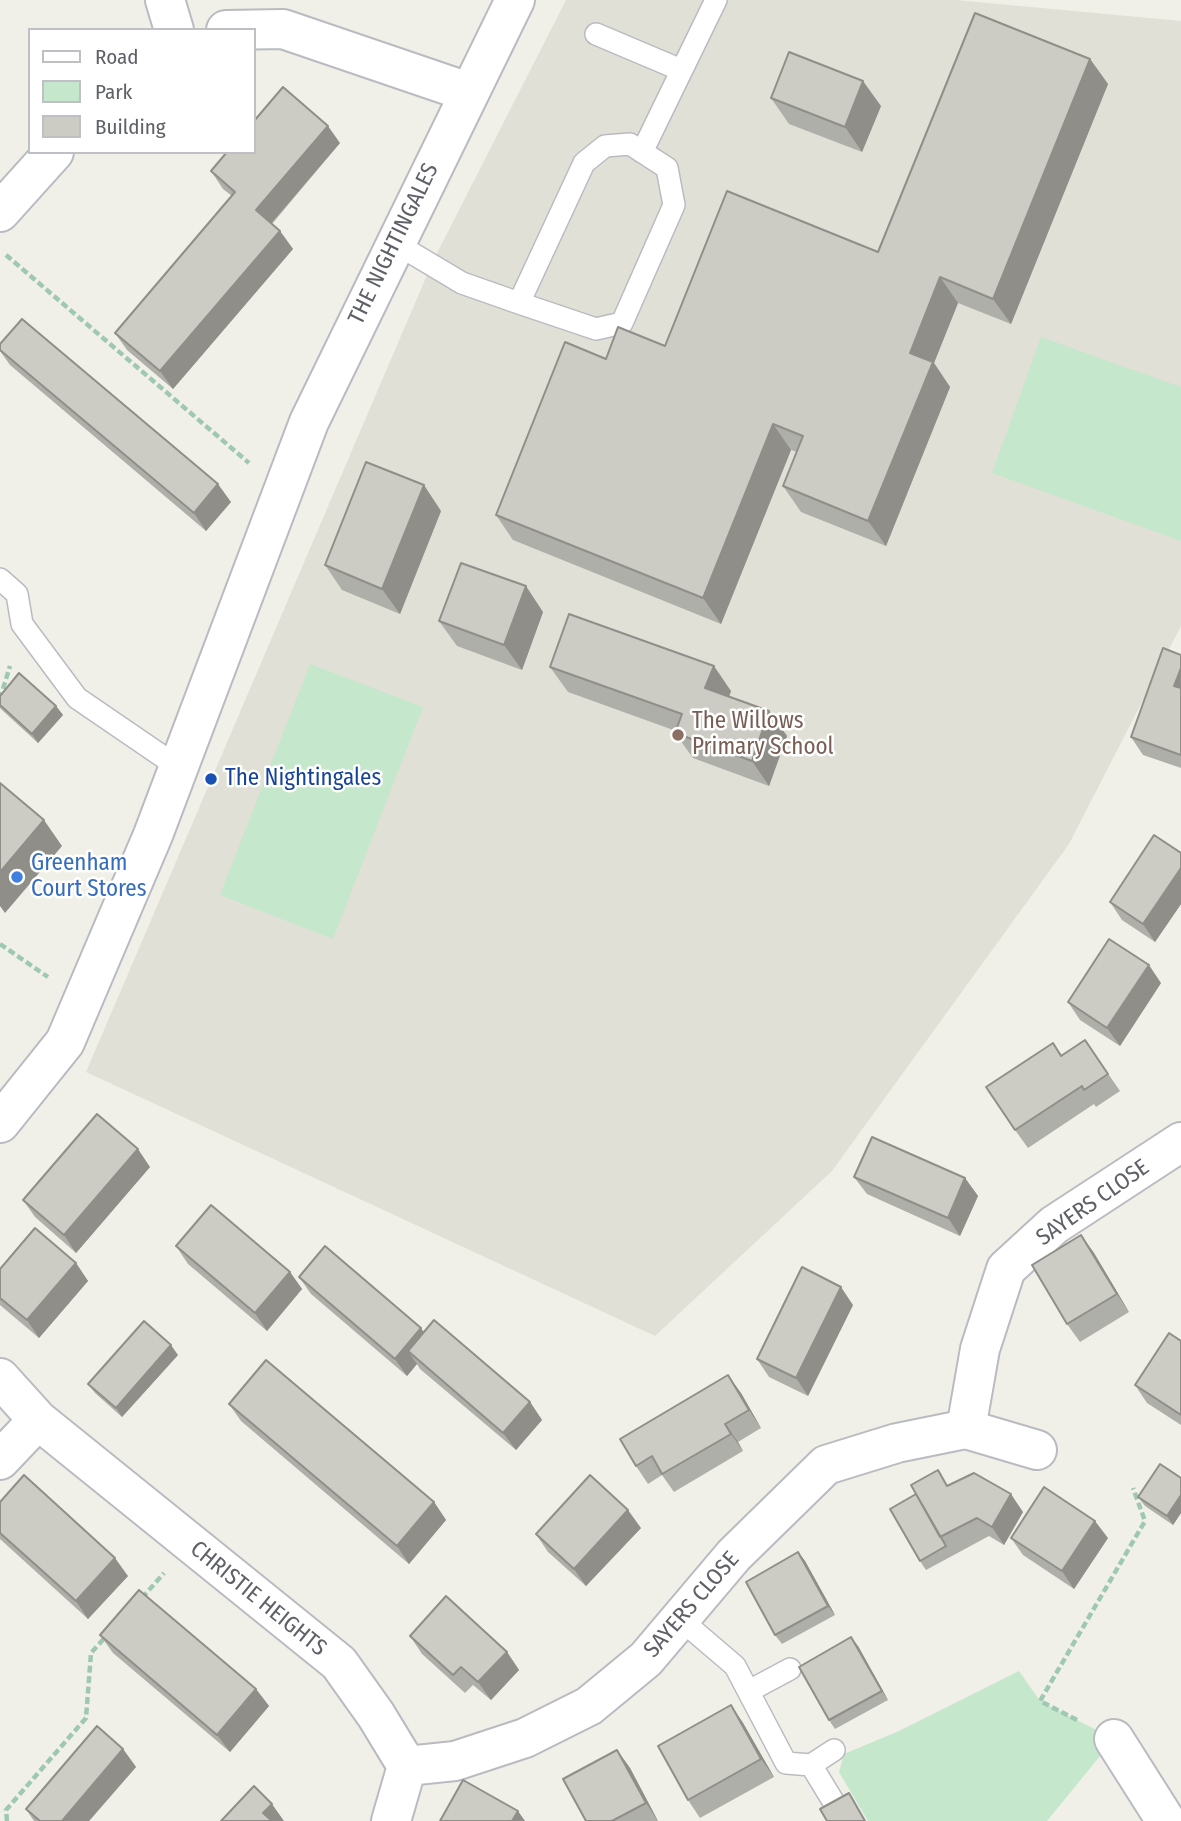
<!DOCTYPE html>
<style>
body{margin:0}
#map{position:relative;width:1181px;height:1821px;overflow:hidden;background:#f1f0e8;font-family:"Fira Sans Condensed",sans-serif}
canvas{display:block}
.legend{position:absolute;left:28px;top:28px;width:228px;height:126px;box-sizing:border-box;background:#fff;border:2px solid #bfc0c3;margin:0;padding:9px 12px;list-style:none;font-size:21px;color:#5f6168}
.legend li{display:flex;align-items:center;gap:14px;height:35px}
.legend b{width:35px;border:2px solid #bfc0c3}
</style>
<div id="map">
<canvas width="1181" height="1821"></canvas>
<ul class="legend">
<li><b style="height:9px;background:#fff"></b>Road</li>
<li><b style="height:19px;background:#c5e7cb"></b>Park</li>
<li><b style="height:19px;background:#cccbc4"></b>Building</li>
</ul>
</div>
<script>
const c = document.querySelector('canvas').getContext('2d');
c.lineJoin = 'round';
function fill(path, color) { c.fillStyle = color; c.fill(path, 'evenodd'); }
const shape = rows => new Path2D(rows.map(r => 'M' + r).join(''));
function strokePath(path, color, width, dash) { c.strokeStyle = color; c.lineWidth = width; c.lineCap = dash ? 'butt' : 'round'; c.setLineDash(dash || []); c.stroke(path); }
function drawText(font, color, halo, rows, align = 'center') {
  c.font = font + ' "Fira Sans Condensed",sans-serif'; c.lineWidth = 5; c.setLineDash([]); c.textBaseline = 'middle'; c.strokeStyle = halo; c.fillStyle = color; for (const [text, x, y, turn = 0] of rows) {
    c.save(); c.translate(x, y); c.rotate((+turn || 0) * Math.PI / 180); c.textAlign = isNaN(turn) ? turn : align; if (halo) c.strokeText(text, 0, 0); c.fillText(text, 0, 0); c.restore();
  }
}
fill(shape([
 [566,0,956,0,1181,21,1181,626,1069,844,832,1171,655,1336,86,1072,433,261]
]), '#e1e0d6');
fill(shape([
 [1041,337,1181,387,1181,541,992,473],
 [310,664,423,707,333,939,220,895],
 [1019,1671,1040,1701,1114,1739,1047,1821,868,1821,839,1772,844,1754,899,1731]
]), '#c5e7cb');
const service = shape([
 [596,34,681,70],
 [642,152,716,0],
 [395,243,462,283,519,303,596,329,622,323,674,205,667,168,630,144,605,146,584,163,519,303],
 [0,579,17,594,22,624,77,698,178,767],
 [680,1619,735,1666,786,1763,811,1765,833,1801],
 [749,1691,790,1669],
 [811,1765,834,1750]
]);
const minor = shape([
 [165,0,174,30],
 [226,30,283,29,468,92],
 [0,212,54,152],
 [0,1123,65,1042,153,835,309,422,515,0],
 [0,1378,38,1420,339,1663,376,1715,407,1766,391,1821],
 [966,1429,1037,1450],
 [0,1460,38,1420],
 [1114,1739,1166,1821],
 [407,1766,455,1761,525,1738,589,1706,646,1659,734,1555,826,1465,897,1443,966,1429,980,1349,1006,1269,1054,1225,1181,1142]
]);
strokePath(service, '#babbc1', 24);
strokePath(minor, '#babbc1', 42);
strokePath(shape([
 [6,255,249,463],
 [0,699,10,666],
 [0,944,48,977],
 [142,1598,164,1573],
 [1077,1720,1040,1701,1145,1521,1133,1488],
 [7,1821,6,1810,86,1718,91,1653,107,1635]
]), '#9ec8b1', 4.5, [7, 3.5]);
strokePath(service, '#fff', 21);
strokePath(minor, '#fff', 38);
fill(shape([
 [1090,59,1108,84,1011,324,958,303,934,363,950,387,886,546,801,512,783,486,797,452,791,450,721,624,513,540,496,515,606,359,665,346,878,252],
 [771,98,881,106,862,152,789,124],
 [340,143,272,224,280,231,293,249,173,389,127,350,115,333,232,196,223,189,211,171],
 [0,344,231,502,206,531,10,365,0,351],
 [441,511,400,614,342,590,325,565],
 [543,612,522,670,457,646,439,621],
 [1181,655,1181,768,1143,755,1131,737],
 [550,667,731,691,729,697,769,711,787,736,769,786,693,758,675,733,676,731,568,692],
 [0,696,56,706,63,715,38,743,2,710,0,708],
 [1181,853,1181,904,1155,942,1122,920,1110,902],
 [1161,983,1120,1046,1080,1020,1068,1002],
 [1085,1040,1120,1091,1096,1107,1094,1104,1028,1148,1015,1130,1053,1043,1062,1055],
 [150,1167,76,1253,35,1217,23,1200],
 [854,1177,965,1178,978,1196,960,1236,867,1194],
 [1081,1235,1094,1253,1129,1312,1080,1342,1067,1324],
 [176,1246,290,1272,302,1289,267,1331,188,1264],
 [76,1263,88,1281,39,1338,0,1305,0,1269],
 [299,1277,424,1332,530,1402,542,1420,516,1450,420,1369,417,1364,407,1376,311,1294],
 [853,1305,808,1396,769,1377,757,1359],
 [1181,1341,1181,1425,1147,1403,1135,1385],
 [178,1355,122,1417,95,1393,88,1384],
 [741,1393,761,1428,738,1442,743,1451,674,1492,662,1475,648,1484,636,1466],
 [229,1404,434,1502,446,1520,409,1564,241,1421],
 [1181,1478,1181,1513,1173,1525,1145,1506,1138,1497],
 [949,1486,1023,1512,1004,1545,989,1536,926,1570,920,1561,916,1494],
 [0,1502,128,1576,88,1619,0,1539],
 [641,1528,586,1586,548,1552,536,1534],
 [1011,1538,1108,1538,1074,1589,1023,1555],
 [798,1552,805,1561,835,1615,782,1644,775,1635],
 [100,1635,256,1689,269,1706,230,1752,113,1653],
 [410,1636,507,1652,519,1670,491,1700,473,1685,465,1693,422,1654],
 [858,1646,888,1700,835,1729,829,1720],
 [731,1705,743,1723,774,1777,700,1818,688,1800],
 [123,1749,136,1767,89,1821,34,1821,26,1809],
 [617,1750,630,1768,658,1821,586,1821]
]), '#afafa9');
fill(shape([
 [1090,59,1108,84,1011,324,993,299],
 [863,81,881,106,862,152,845,127],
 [328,126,340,143,268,227,256,210],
 [280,231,293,249,173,389,160,371],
 [940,277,958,303,934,363,950,387,886,546,868,521,910,353],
 [773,424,791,450,721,624,703,598],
 [218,484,231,502,206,531,194,513],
 [424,485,441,511,400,614,382,589],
 [526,586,543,612,522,670,504,645],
 [714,666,731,691,723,713,705,688],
 [1181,668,1181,696,1174,686],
 [56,706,63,715,38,743,32,734],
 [769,711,787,736,769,786,752,761],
 [44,820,62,846,5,913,0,906,0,872],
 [1181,868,1181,904,1155,942,1143,924],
 [1149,965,1161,983,1120,1046,1107,1028],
 [138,1149,150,1167,76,1253,64,1235],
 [965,1178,978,1196,960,1236,948,1218],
 [1081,1235,1094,1253,1129,1312,1117,1294],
 [76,1263,88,1281,39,1338,27,1320],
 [290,1272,302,1289,267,1331,255,1313],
 [841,1287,853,1305,808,1396,796,1378],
 [421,1328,433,1346,408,1351,417,1364,407,1376,395,1359],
 [171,1345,178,1355,122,1417,116,1408],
 [728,1375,741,1393,761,1428,749,1410],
 [530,1402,542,1420,516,1450,503,1433],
 [725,1424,738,1442,743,1451,731,1434],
 [1011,1494,1023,1512,1004,1545,992,1527],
 [1181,1495,1181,1513,1173,1525,1167,1516],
 [434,1502,446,1520,409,1564,397,1546],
 [628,1510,641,1528,586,1586,574,1569],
 [1095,1521,1108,1538,1074,1589,1062,1571],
 [798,1552,805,1561,835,1615,828,1606],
 [115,1558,128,1576,88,1619,76,1601],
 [851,1637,858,1646,888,1700,882,1691],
 [507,1652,519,1670,491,1700,478,1682],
 [256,1689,269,1706,230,1752,217,1735],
 [731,1705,743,1723,774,1777,761,1759],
 [123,1749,136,1767,89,1821,62,1821],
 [617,1750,630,1768,658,1821,646,1803],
 [272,1804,284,1821,269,1821,263,1813],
 [518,1811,525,1821,512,1821]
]), '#8f8e89');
const building = shape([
 [975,13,1090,59,993,299,940,277,910,353,933,362,868,521,783,486,803,436,773,424,703,598,496,515,565,342,606,359,618,327,665,346,727,191,878,252,975,13],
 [789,52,863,81,845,127,771,98,789,52],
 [283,87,328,126,256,210,280,231,160,371,115,333,235,192,211,171,227,152,254,152,254,121,283,87],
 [22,319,218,484,194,513,0,350,0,344,22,319],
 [366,462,424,485,382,589,325,565,366,462],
 [461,563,526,586,504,645,439,621,461,563],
 [569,614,714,666,705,688,769,711,752,761,675,733,682,714,550,667,569,614],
 [1163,648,1181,655,1181,668,1174,686,1181,688,1181,755,1131,737,1163,648],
 [19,673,56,706,32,734,0,705,0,696,19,673],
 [0,783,44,820,0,872,0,783],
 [1154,835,1181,853,1181,868,1143,924,1110,902,1154,835],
 [1109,939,1149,965,1107,1028,1068,1002,1109,939],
 [1085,1040,1108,1074,1084,1090,1082,1086,1015,1130,986,1087,1053,1043,1061,1056,1085,1040],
 [97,1114,138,1149,64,1235,23,1200,97,1114],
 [872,1137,965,1178,948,1218,854,1177,872,1137],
 [211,1205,290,1272,255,1313,176,1246,211,1205],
 [35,1228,76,1263,27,1320,0,1298,0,1269,35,1228],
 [1081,1235,1117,1294,1067,1324,1032,1265,1081,1235],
 [325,1246,421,1328,395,1359,299,1277,325,1246],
 [802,1267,841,1287,796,1378,757,1359,802,1267],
 [434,1320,530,1402,503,1433,408,1351,434,1320],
 [144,1321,171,1345,116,1408,88,1384,144,1321],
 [1169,1333,1181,1341,1181,1415,1135,1385,1169,1333],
 [266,1360,434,1502,397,1546,229,1404,266,1360],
 [728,1375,749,1410,725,1424,731,1434,662,1474,652,1456,636,1466,620,1439,728,1375],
 [1160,1464,1181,1478,1181,1495,1167,1516,1138,1497,1160,1464],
 [938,1470,947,1486,974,1473,1011,1494,992,1527,977,1518,940,1537,911,1485,938,1470],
 [24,1475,115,1558,76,1601,0,1533,0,1502,24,1475],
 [590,1475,628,1510,574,1569,536,1534,590,1475],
 [1044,1487,1095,1521,1062,1571,1011,1538,1044,1487],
 [916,1494,946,1546,920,1561,890,1509,916,1494],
 [798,1552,828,1606,775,1635,746,1582,798,1552],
 [139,1590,256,1689,217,1735,100,1635,139,1590],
 [446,1596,507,1652,478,1682,461,1667,453,1675,410,1636,446,1596],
 [851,1637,882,1691,829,1720,799,1667,851,1637],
 [731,1705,761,1759,688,1800,658,1746,731,1705],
 [97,1726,123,1749,62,1821,40,1821,26,1809,97,1726],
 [617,1750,646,1803,612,1821,586,1821,563,1779,617,1750],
 [463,1780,518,1811,512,1821,440,1821,463,1780],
 [254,1786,272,1804,263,1813,272,1821,221,1821,254,1786],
 [849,1793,865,1821,827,1821,820,1809,849,1793]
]);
fill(building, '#cccbc4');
strokePath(building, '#8f8e89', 2);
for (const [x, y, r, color] of [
 [678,735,7,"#8d6e63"],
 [211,779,7,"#1a4fb4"],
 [17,877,7,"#3f7fe0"]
]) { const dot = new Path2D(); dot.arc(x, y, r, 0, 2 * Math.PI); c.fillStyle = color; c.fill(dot); strokePath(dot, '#fff', 2.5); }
drawText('23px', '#5f6168', '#fff', [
 ["THE NIGHTINGALES",394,244,-64],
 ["SAYERS CLOSE",1093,1203,-35],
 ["CHRISTIE HEIGHTS",258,1599,39],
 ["SAYERS CLOSE",692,1605,-49]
]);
drawText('23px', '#785e54', '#fff', [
 ["The Willows",692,722],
 ["Primary School",692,748]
], 'left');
drawText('23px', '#164399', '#fff', [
 ["The Nightingales",225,779]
], 'left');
drawText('23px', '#366cbe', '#fff', [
 ["Greenham",31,864],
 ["Court Stores",31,890]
], 'left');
</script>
